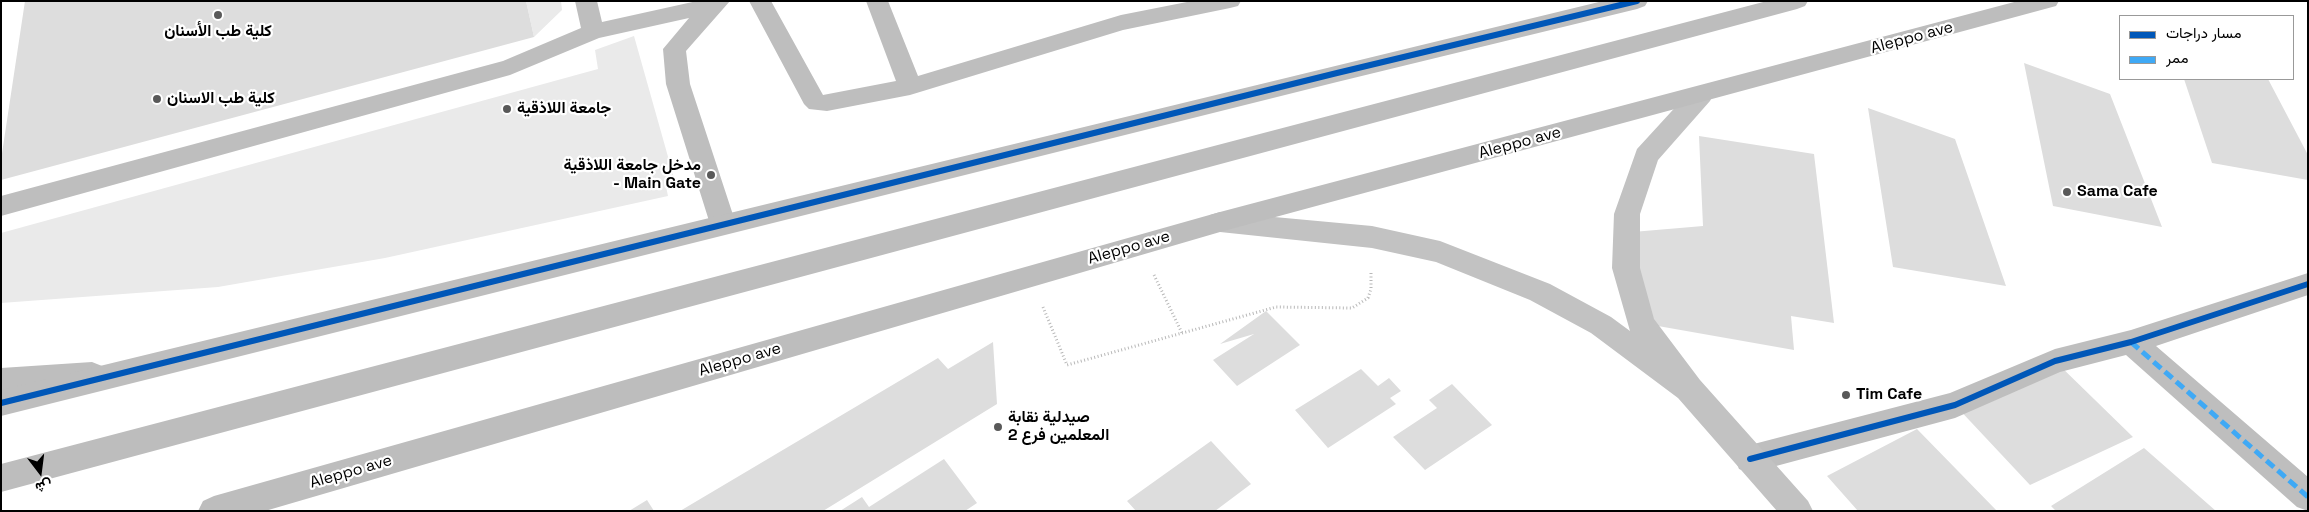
<!DOCTYPE html>
<meta charset="utf-8">
<style>
body{margin:0}
#map{position:relative;width:2309px;height:512px;overflow:hidden;background:#fff;font-family:"Space Grotesk",Vazirmatn,sans-serif}
canvas{display:block}
.frame{position:absolute;inset:0;border:2px solid #000;pointer-events:none}
.legend{position:absolute;left:2119px;top:15px;width:175px;height:65px;box-sizing:border-box;background:#fff;border:1px solid #999;margin:0;padding:6px 9px;list-style:none;font-size:15px;color:#000}
.legend li{display:flex;align-items:center;gap:10px;height:25px}
.legend b{width:25px;border:1px solid #999}
.north{position:absolute;left:15px;top:447px;width:50px;height:50px;-webkit-text-stroke:4px #fff;paint-order:stroke;rotate:165deg;font-size:14px;font-weight:700;line-height:20px;text-align:center;color:#000}
.north::after{content:'';display:block;margin:auto;width:18px;height:22px;background:#000;clip-path:polygon(50% 0,100% 100%,50% 72%,0 100%)}
</style>
<div id="map">
<canvas width="2309" height="512"></canvas>
<div class="frame"></div>
<ul class="legend">
<li><b style="height:6px;background:#0057b8"></b>مسار دراجات</li>
<li><b style="height:6px;background:#3fa9f5"></b>ممر</li>
</ul>
<div class="north">ش</div>
</div>
<script>
const c = document.querySelector('canvas').getContext('2d');
c.lineJoin = 'round';
function fill(path, color) { c.fillStyle = color; c.fill(path, 'evenodd'); }
const shape = rows => new Path2D(rows.map(r => 'M' + r).join(''));
function strokePath(path, color, width, dash) { c.strokeStyle = color; c.lineWidth = width; c.lineCap = dash ? 'butt' : 'round'; c.setLineDash(dash || []); c.stroke(path); }
function drawText(font, color, halo, rows, align = 'center') {
  c.font = font + ' "Space Grotesk",Vazirmatn,sans-serif'; c.lineWidth = 4.5; c.setLineDash([]); c.textBaseline = 'middle'; c.strokeStyle = halo; c.fillStyle = color; for (const [text, x, y, turn = 0] of rows) {
    c.save(); c.translate(x, y); c.rotate((+turn || 0) * Math.PI / 180); c.textAlign = isNaN(turn) ? turn : align; if (halo) c.strokeText(text, 0, 0); c.fillText(text, 0, 0); c.restore();
  }
}
fill(shape([
 [526,1,561,1,562,10,534,37],
 [634,36,674,178,665,181,668,196,385,258,218,287,1,303,1,233,598,69,595,50]
]), '#eaeaea');
fill(shape([
 [25,1,526,1,534,37,1,180,1,160],
 [2024,63,2110,94,2162,227,2053,206],
 [2184,79,2268,79,2308,155,2308,180,2212,163],
 [1868,108,1955,139,2006,286,1893,267],
 [1699,136,1814,154,1834,323,1791,316,1794,350,1641,323,1621,233,1703,226],
 [1266,311,1300,345,1237,386,1213,360,1254,334,1220,344],
 [993,342,997,404,823,511,680,511,938,358,948,369],
 [2055,361,2133,437,2030,485,1955,405],
 [1361,369,1378,386,1389,378,1401,391,1390,398,1396,404,1328,448,1295,410],
 [1452,384,1492,425,1425,470,1393,437,1437,408,1429,400],
 [1917,429,1997,511,1858,511,1827,476],
 [1211,441,1251,484,1215,511,1136,511,1127,501],
 [2144,448,2216,511,2056,511,2051,506],
 [944,459,977,503,965,511,840,511,862,497,869,507],
 [647,500,654,511,629,511]
]), '#ddd');
strokePath(shape([
 [1154,275,1182,333],
 [1043,307,1067,365,1276,307,1352,308,1368,298,1371,289,1371,272]
]), '#b8b8b8', 3, [1, 2.5]);
fill(shape([
 [575,1,597,1,602,22,697,1,730,1,686,51,690,84,736,224,732,231,723,234,714,231,710,224,666,84,663,49,689,18,599,38,510,75,1,216,1,196,503,61,581,28,575,1],
 [749,1,771,1,823,95,896,81,866,1,888,1,918,76,1121,15,1192,1,1241,1,1238,6,1230,8,1123,30,910,95,827,111,809,109,804,104,749,1],
 [92,362,102,366,106,374,102,382,92,386,1,392,1,368,92,362]
]), '#bebebe');
fill(shape([
 [1603,1,1648,1,1645,6,1637,9,1337,82,1,416,1,390,1603,1],
 [2308,273,2308,295,2156,346,2308,477,2308,511,2297,507,2126,355,2060,372,1955,418,1750,473,1739,469,1735,459,1739,449,1750,445,1950,393,2055,349,2131,330,2308,273]
]), '#bebebe');
fill(shape([
 [1701,86,1710,89,1713,95,1710,101,1658,160,1640,214,1640,268,1654,319,1700,380,1808,501,1813,511,1777,511,1678,398,1591,333,1530,300,1436,262,1372,248,1220,232,1210,229,1207,222,1210,215,1220,212,1372,226,1440,241,1550,284,1611,317,1630,331,1612,268,1614,214,1637,149,1692,89,1701,86]
]), '#c2c2c2');
fill(shape([
 [1767,1,1808,1,1805,6,1797,9,1,492,1,464,1767,1],
 [2018,1,2059,1,2056,6,1220,232,265,511,198,511,203,501,214,496,1220,212,2018,1]
]), '#bdbdbd');
strokePath(shape([
 [2131,342,2308,497]
]), '#3fa9f5', 5, [10, 5]);
strokePath(shape([
 [1,403,1337,73,1637,1],
 [1750,459,1955,405,2055,361,2131,342,2308,284]
]), '#0057b8', 6);
for (const [x, y, r, color] of [
 [218,15,5,"#595959"],
 [157,99,5,"#595959"],
 [507,109,5,"#595959"],
 [711,175,5,"#595959"],
 [2067,192,5,"#595959"],
 [1846,395,5,"#595959"],
 [998,427,5,"#595959"]
]) { const dot = new Path2D(); dot.arc(x, y, r, 0, 2 * Math.PI); c.fillStyle = color; c.fill(dot); strokePath(dot, '#fff', 2); }
drawText('bold 16px', '#000', '#fff', [
 ["كلية طب الأسنان",218,32,"center"],
 ["كلية طب الاسنان",167,99],
 ["جامعة اللاذقية",517,109],
 ["مدخل جامعة اللاذقية",701,166,"right"],
 ["- Main Gate",701,184,"right"],
 ["Sama Cafe",2077,192],
 ["Tim Cafe",1856,395],
 ["صيدلية نقابة",1008,418],
 ["المعلمين فرع 2",1008,436]
], 'left');
drawText('16px', '#000', '#fff', [
 ["Aleppo ave",1912,38,-15],
 ["Aleppo ave",1520,143,-15],
 ["Aleppo ave",1129,248,-16],
 ["Aleppo ave",740,360,-16],
 ["Aleppo ave",351,472,-16]
]);
</script>
